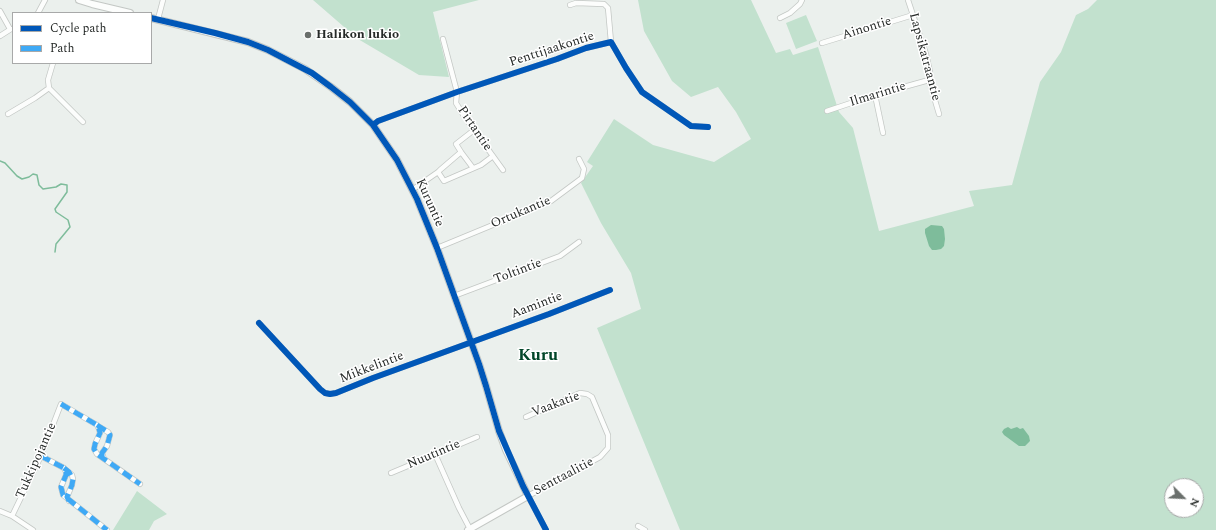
<!DOCTYPE html>
<style>
body{margin:0}
#map{position:relative;width:1216px;height:530px;overflow:hidden;background:#ebf0ed;font-family:Spectral,serif}
canvas{display:block}
.legend{position:absolute;left:12px;top:12px;width:140px;height:52px;box-sizing:border-box;background:#fff;border:1px solid #a8a9a9;margin:0;padding:5px 7px;list-style:none;font-size:12px;color:#252927}
.legend li{display:flex;align-items:center;gap:8px;height:20px}
.legend b{width:20px;border:1px solid #a8a9a9}
.north{position:absolute;left:1164px;top:478px;width:40px;height:40px;box-sizing:border-box;background:#fff;border:1px solid #a8a9a9;border-radius:50%;rotate:114deg;font-size:11px;font-weight:700;line-height:16px;text-align:center;color:#252927}
.north::after{content:'';display:block;margin:auto;width:14px;height:18px;background:#6a6f6c;clip-path:polygon(50% 0,100% 100%,50% 72%,0 100%)}
</style>
<div id="map">
<canvas width="1216" height="530"></canvas>
<ul class="legend">
<li><b style="height:5px;background:#0057b8"></b>Cycle path</li>
<li><b style="height:5px;background:#3fa9f5"></b>Path</li>
</ul>
<div class="north">N</div>
</div>
<script>
const c = document.querySelector('canvas').getContext('2d');
c.lineJoin = 'round';
function fill(path, color) { c.fillStyle = color; c.fill(path, 'evenodd'); }
const shape = rows => new Path2D(rows.map(r => 'M' + r).join(''));
function strokePath(path, color, width, dash) { c.strokeStyle = color; c.lineWidth = width; c.lineCap = dash ? 'butt' : 'round'; c.setLineDash(dash || []); c.stroke(path); }
function drawText(font, color, halo, rows, align = 'center') {
  c.font = font + ' Spectral,serif'; c.lineWidth = 3; c.setLineDash([]); c.textBaseline = 'middle'; c.strokeStyle = halo; c.fillStyle = color; for (const [text, x, y, turn = 0] of rows) {
    c.save(); c.translate(x, y); c.rotate((+turn || 0) * Math.PI / 180); c.textAlign = isNaN(turn) ? turn : align; if (halo) c.strokeText(text, 0, 0); c.fillText(text, 0, 0); c.restore();
  }
}
fill(shape([
 [313,0,479,0,433,12,449,77,419,75,358,39],
 [638,0,751,0,776,53,790,49,793,55,818,47,839,112,853,128,879,231,974,206,969,191,1012,185,1040,82,1061,52,1076,15,1088,9,1097,0,1216,0,1216,530,680,530,597,328,641,309,631,273,601,223,581,183,593,166,587,162,614,119,653,145,714,162,751,139,736,112,718,87,691,97,672,81,644,31],
 [1172,486,1196,486,1196,510,1172,510],
 [806,15,817,41,796,49,786,23],
 [137,491,167,514,154,521,149,530,113,530]
]), '#c2e1ce');
fill(shape([
 [931,225,942,226,944,229,945,239,944,246,941,249,936,250,932,250,929,246,925,233,925,229],
 [1008,427,1011,429,1017,427,1020,429,1023,428,1029,436,1030,441,1025,446,1019,446,1004,435,1002,432,1004,429]
]), '#7ebc9b');
strokePath(shape([
 [0,161,5,163,17,176,22,179,29,177,33,174,37,175,39,185,43,189,56,187,61,184,67,185,67,192,55,209,56,212,68,220,70,227,56,244,55,252]
]), '#7ebc9b', 1.5);
const minor = shape([
 [908,0,926,54,930,72,929,80,939,114],
 [570,5,576,3,604,4,608,8,611,42],
 [0,11,10,29],
 [38,13,45,0],
 [780,18,790,13,800,4,802,0],
 [158,19,163,0],
 [0,36,11,29],
 [443,39,457,92,456,103,464,116,503,170],
 [822,43,913,15],
 [49,88,83,122],
 [875,95,883,133],
 [827,111,875,95,929,80],
 [8,114,35,98,49,88,48,80,53,63],
 [373,125,378,121,457,92,557,59,586,48,611,42,626,68,642,92,691,126,708,127],
 [461,152,473,168],
 [438,172,444,181,481,165,493,156],
 [412,190,438,172,440,170,461,152,456,144,474,130],
 [437,248,551,201,582,178,584,169,579,159],
 [454,296,560,256,579,242],
 [259,323,320,389,325,393,330,394,336,393,373,378,549,314,610,290],
 [526,417,580,393,587,394,592,397,608,435,608,448,600,457,528,496,546,530],
 [98,426,108,432,110,435,107,446,102,453,104,459],
 [435,454,459,508,470,529],
 [41,456,64,468,66,472,66,475,61,487,63,495,107,530],
 [65,469,72,475,73,479,72,485,67,497,69,501],
 [391,473,477,437],
 [0,511,12,516,33,530],
 [12,516,41,456,61,404,97,425,99,429,100,433,95,444,94,449,97,454,140,484],
 [638,526,645,530]
]);
const tertiary = shape([
 [79,0,92,4,130,13],
 [151,18,248,42,268,50,305,69,331,87,350,102,373,125,397,160,417,199,437,248,479,364,486,386,499,431,506,450,528,496,468,530]
]);
strokePath(minor, '#c3c7c4', 6);
strokePath(tertiary, '#c3c7c4', 8);
strokePath(minor, '#fcfdfc', 4.5);
strokePath(tertiary, '#fcfdfc', 6);
strokePath(shape([
 [61,404,97,425,99,429,100,433,95,444,94,449,97,454,140,484],
 [97,425,108,432,110,435,107,446,102,453,102,457,105,460],
 [41,456,64,468,66,472,66,475,61,487,63,495,107,530],
 [64,468,69,472,73,479,72,485,67,497,69,501]
]), '#3fa9f5', 5, [10, 5]);
strokePath(shape([
 [151,18,215,33,248,42,268,50,312,73,331,87,350,102,373,125,397,160,417,199,437,248,479,364,486,386,499,431,523,486,546,530],
 [373,125,378,121,457,92,557,59,586,48,611,42,626,68,642,92,691,126,708,127],
 [259,323,320,389,325,393,330,394,336,393,373,378,549,314,610,290]
]), '#0057b8', 6);
for (const [x, y, r, color] of [
 [308,35,4,"#6a6f6c"]
]) { const dot = new Path2D(); dot.arc(x, y, r, 0, 2 * Math.PI); c.fillStyle = color; c.fill(dot); strokePath(dot, '#fff', 1.5); }
drawText('13px', '#252927', '#fff', [
 ["Ainontie",867,29,-17],
 ["Penttijaakontie",552,50,-18],
 ["Lapsikatraantie",924,57,75],
 ["Ilmarintie",878,95,-17],
 ["Pirtantie",474,129,56],
 ["Kuruntie",429,203,66],
 ["Ortukantie",521,213,-23],
 ["Toltintie",518,272,-21],
 ["Aamintie",537,306,-21],
 ["Mikkelintie",372,368,-21],
 ["Vaakatie",556,405,-21],
 ["Nuutintie",434,455,-23],
 ["Tukkipojantie",37,461,-66],
 ["Senttaalitie",564,477,-28]
]);
drawText('bold 13px', '#252927', '#fff', [
 ["Halikon lukio",316,35]
], 'left');
drawText('bold 17px', '#024629', '#fff', [
 ["Kuru",538,357]
]);
</script>
